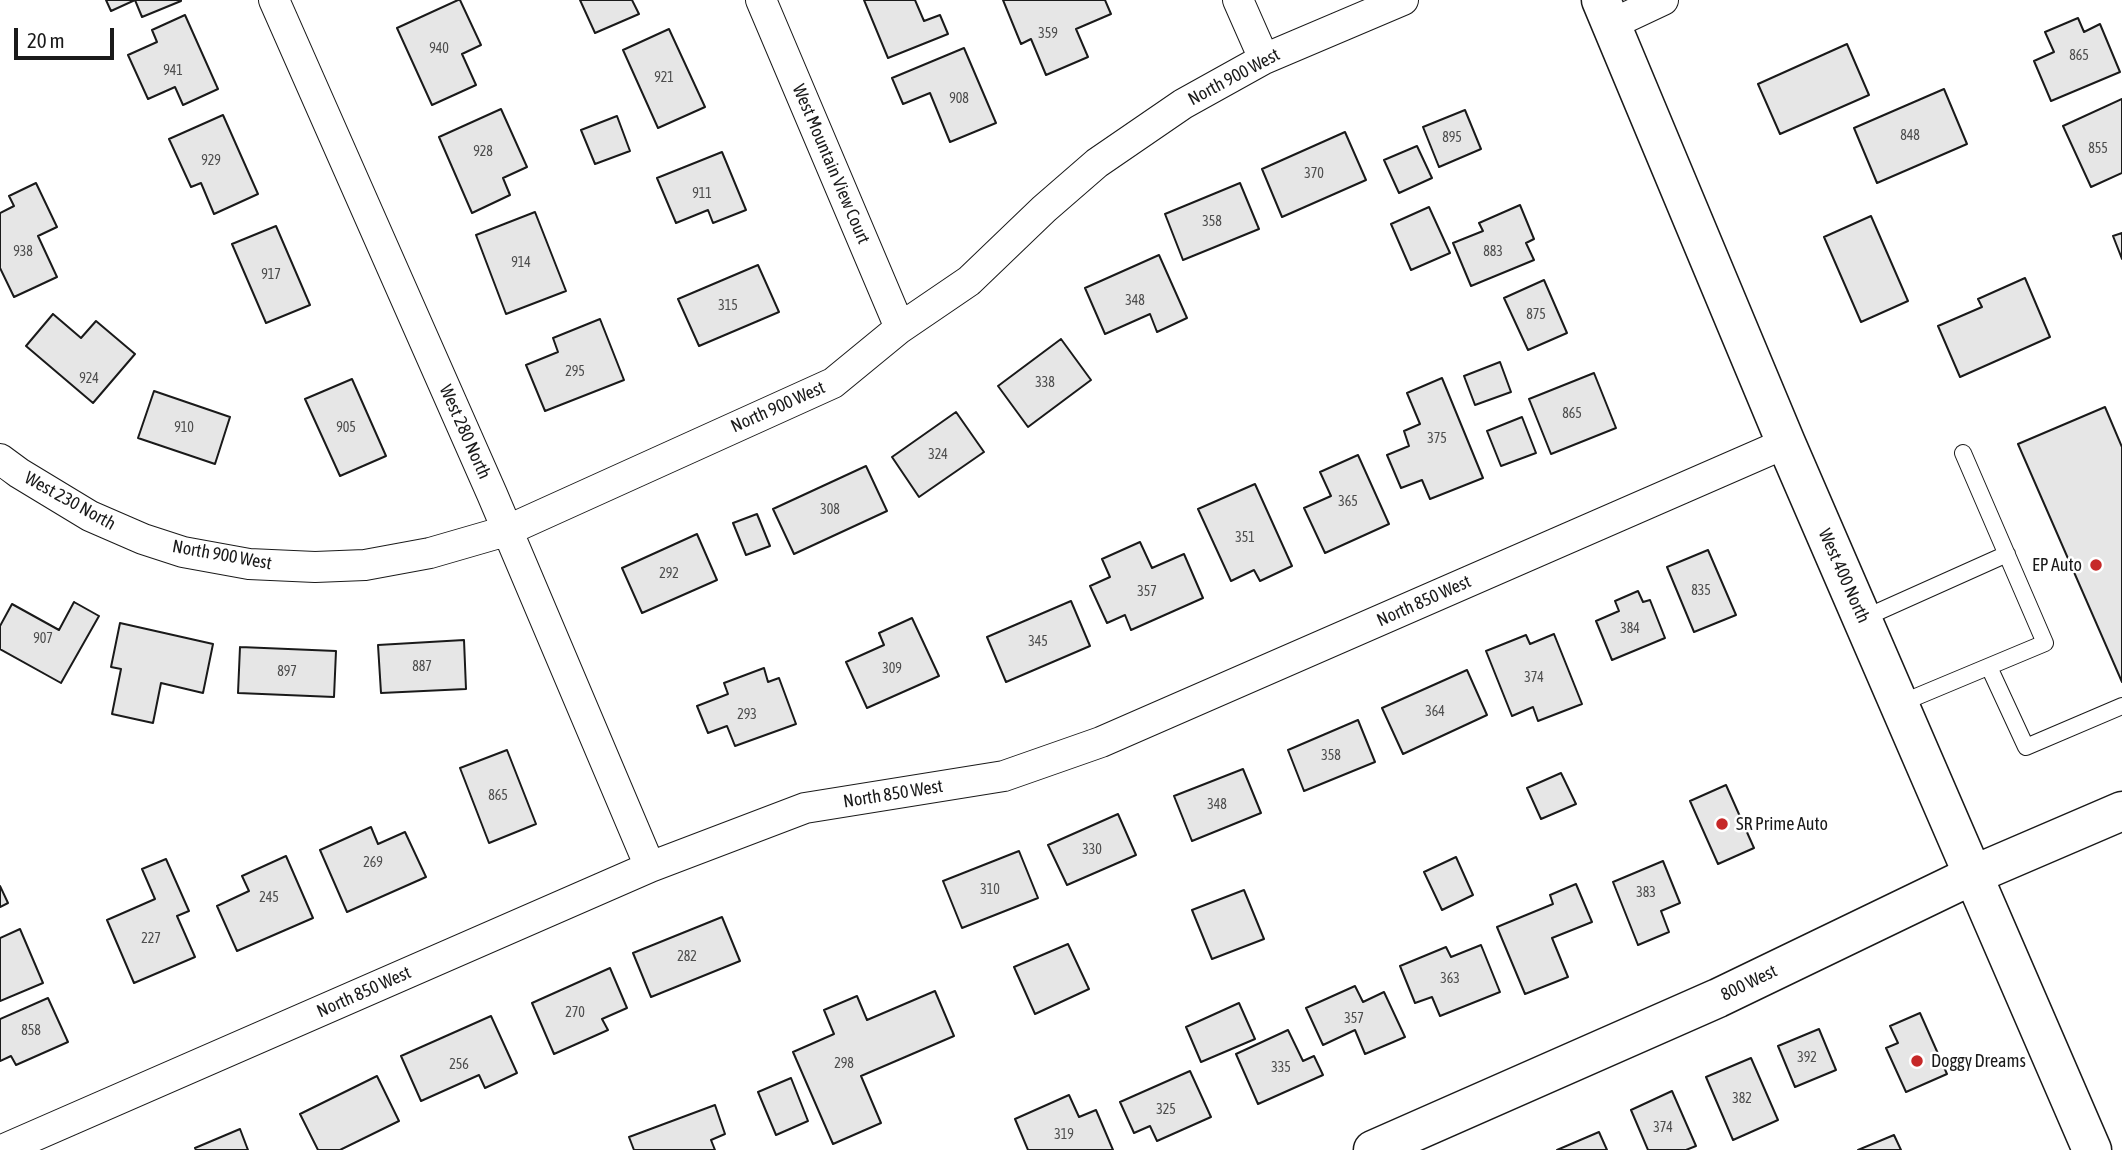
<!DOCTYPE html>
<style>
body{margin:0}
#map{position:relative;width:2122px;height:1150px;overflow:hidden;background:#fff;font-family:"Asap Condensed",sans-serif}
canvas{display:block}
.scale{position:absolute;left:14px;top:28px;width:100px;height:32px;box-sizing:border-box;border:4px solid #1a1a1a;border-top:0;padding-left:9px;font-size:21px;line-height:24px;white-space:nowrap;color:#1a1a1a;-webkit-text-stroke:5px #fff;paint-order:stroke}
</style>
<div id="map">
<canvas width="2122" height="1150"></canvas>
<div class="scale">20 m</div>
</div>
<script>
const c = document.querySelector('canvas').getContext('2d');
c.lineJoin = 'round';
function fill(path, color) { c.fillStyle = color; c.fill(path, 'evenodd'); }
const shape = rows => new Path2D(rows.map(r => 'M' + r).join(''));
function strokePath(path, color, width, dash) { c.strokeStyle = color; c.lineWidth = width; c.lineCap = dash ? 'butt' : 'round'; c.setLineDash(dash || []); c.stroke(path); }
function drawText(font, color, halo, rows, align = 'center') {
  c.font = font + ' "Asap Condensed",sans-serif'; c.lineWidth = 5; c.setLineDash([]); c.textBaseline = 'middle'; c.strokeStyle = halo; c.fillStyle = color; for (const [text, x, y, turn = 0] of rows) {
    c.save(); c.translate(x, y); c.rotate((+turn || 0) * Math.PI / 180); c.textAlign = isNaN(turn) ? turn : align; if (halo) c.strokeText(text, 0, 0); c.fillText(text, 0, 0); c.restore();
  }
}
const building = shape([
 [106,0,181,0,181,1,142,17,135,0,111,11,106,0],
 [458,0,460,0,481,45,462,54,476,85,432,105,397,28,458,0],
 [580,0,632,0,639,14,595,33,580,0],
 [864,0,915,0,924,21,940,15,948,34,888,58,864,0],
 [1003,0,1105,0,1111,14,1076,29,1088,57,1046,75,1031,39,1021,44,1003,0],
 [185,15,218,89,183,105,175,87,148,99,128,55,157,42,152,30,185,15],
 [2078,18,2084,32,2100,24,2120,72,2051,101,2034,61,2054,52,2045,32,2078,18],
 [669,29,705,107,658,128,623,50,669,29],
 [1847,44,1869,95,1780,134,1758,84,1847,44],
 [964,48,996,123,950,142,930,93,903,104,892,78,964,48],
 [1944,89,1967,144,1877,183,1854,128,1944,89],
 [2122,99,2122,173,2091,187,2063,126,2122,99],
 [501,109,527,167,503,178,510,195,472,213,439,137,501,109],
 [1465,110,1481,149,1439,167,1423,127,1465,110],
 [223,115,258,194,214,214,201,183,191,187,169,139,223,115],
 [617,116,630,151,595,164,581,130,617,116],
 [1345,132,1366,180,1282,217,1262,169,1345,132],
 [1417,146,1432,178,1399,193,1384,160,1417,146],
 [722,152,746,210,713,223,708,210,676,223,657,178,722,152],
 [36,183,57,227,38,236,57,277,14,297,0,268,0,213,14,206,9,196,36,183],
 [1240,183,1259,229,1183,260,1165,214,1240,183],
 [1520,205,1534,239,1526,243,1534,260,1471,286,1453,243,1483,231,1479,223,1520,205],
 [1429,207,1450,253,1411,270,1391,224,1429,207],
 [535,212,566,291,506,314,476,235,535,212],
 [1871,216,1908,301,1861,322,1824,237,1871,216],
 [276,226,310,305,266,323,232,244,276,226],
 [2122,233,2122,259,2113,236,2122,233],
 [1159,255,1187,318,1157,332,1150,314,1105,334,1085,288,1159,255],
 [758,265,779,312,699,346,678,299,758,265],
 [2025,278,2050,337,1960,377,1938,326,1982,307,1978,299,2025,278],
 [1544,280,1567,333,1528,350,1504,298,1544,280],
 [53,314,81,338,96,321,135,354,93,403,26,346,53,314],
 [600,319,624,380,545,411,526,365,558,352,553,338,600,319],
 [1061,339,1091,380,1028,427,998,386,1061,339],
 [1500,362,1511,392,1475,405,1464,376,1500,362],
 [1594,373,1616,428,1551,454,1529,399,1594,373],
 [1442,378,1483,478,1430,499,1422,480,1401,488,1387,455,1409,446,1404,431,1420,424,1407,393,1442,378],
 [352,379,386,456,340,476,305,399,352,379],
 [154,391,230,417,215,464,138,438,154,391],
 [2105,407,2122,447,2122,682,2018,444,2105,407],
 [956,412,984,452,919,497,892,457,956,412],
 [1522,417,1536,453,1501,466,1487,431,1522,417],
 [1358,455,1389,524,1325,553,1304,508,1331,496,1320,472,1358,455],
 [866,466,887,511,794,554,773,509,866,466],
 [1255,484,1292,566,1260,581,1254,570,1231,581,1198,509,1255,484],
 [757,514,770,546,746,555,733,523,757,514],
 [697,534,717,580,642,613,622,568,697,534],
 [1140,542,1152,568,1184,554,1203,598,1131,630,1125,615,1107,623,1090,586,1110,577,1102,559,1140,542],
 [1708,550,1736,615,1694,632,1667,567,1708,550],
 [1638,591,1643,602,1650,600,1665,638,1612,660,1596,621,1619,611,1615,601,1638,591],
 [1071,601,1090,646,1006,682,987,637,1071,601],
 [74,602,99,616,61,683,0,649,0,626,12,604,59,630,74,602],
 [912,618,939,676,867,708,846,662,884,645,879,633,912,618],
 [120,623,213,644,203,693,161,683,153,723,112,714,121,669,111,667,120,623],
 [1554,634,1582,704,1538,721,1533,707,1512,716,1486,651,1526,635,1530,644,1554,634],
 [464,640,466,689,381,693,378,645,464,640],
 [240,647,336,651,334,697,238,693,240,647],
 [764,668,768,682,779,678,796,724,735,746,727,726,708,733,697,706,728,694,724,683,764,668],
 [1467,670,1487,715,1403,754,1382,708,1467,670],
 [1358,720,1375,762,1304,791,1288,750,1358,720],
 [507,750,536,824,489,843,460,768,507,750],
 [1243,769,1261,813,1192,841,1174,796,1243,769],
 [1561,773,1576,804,1541,819,1527,788,1561,773],
 [1726,785,1754,848,1718,864,1690,801,1726,785],
 [1118,814,1136,855,1067,885,1048,845,1118,814],
 [371,827,378,844,405,832,426,877,347,912,320,850,371,827],
 [1019,851,1038,898,962,928,943,881,1019,851],
 [286,856,313,918,237,951,217,906,249,891,242,876,286,856],
 [1456,857,1473,895,1442,910,1424,872,1456,857],
 [166,859,189,911,177,916,195,957,134,983,107,920,155,899,142,869,166,859],
 [1663,861,1680,903,1661,911,1669,932,1638,945,1613,882,1663,861],
 [1576,884,1592,922,1552,938,1568,977,1525,994,1497,927,1553,904,1550,895,1576,884],
 [0,886,8,903,0,907,0,886],
 [1244,890,1264,939,1212,959,1192,910,1244,890],
 [722,917,740,961,651,997,633,953,722,917],
 [20,929,43,983,0,1001,0,938,20,929],
 [1068,944,1089,989,1035,1014,1014,967,1068,944],
 [1481,945,1500,992,1440,1016,1432,997,1415,1003,1400,966,1446,947,1451,957,1481,945],
 [610,968,627,1008,602,1019,608,1030,554,1054,532,1003,610,968],
 [1355,986,1363,1002,1384,992,1405,1037,1365,1054,1355,1030,1323,1045,1306,1008,1355,986],
 [935,991,954,1036,861,1076,881,1123,833,1144,793,1052,834,1034,824,1010,857,996,867,1020,935,991],
 [48,998,68,1042,16,1065,11,1056,0,1061,0,1019,48,998],
 [1239,1003,1255,1039,1201,1062,1186,1027,1239,1003],
 [1920,1013,1947,1074,1906,1092,1886,1048,1898,1043,1890,1026,1920,1013],
 [491,1016,517,1073,485,1088,479,1075,421,1101,401,1056,491,1016],
 [1819,1029,1836,1070,1795,1087,1778,1046,1819,1029],
 [1288,1030,1303,1061,1314,1056,1323,1075,1258,1104,1236,1054,1288,1030],
 [1751,1058,1778,1120,1733,1140,1706,1077,1751,1058],
 [1190,1071,1211,1117,1157,1141,1150,1126,1134,1133,1120,1102,1190,1071],
 [377,1076,399,1121,340,1150,318,1150,300,1114,377,1076],
 [791,1078,808,1121,776,1135,758,1092,791,1078],
 [1672,1091,1696,1146,1686,1150,1648,1150,1631,1110,1672,1091],
 [1069,1095,1079,1117,1096,1110,1113,1150,1028,1150,1015,1119,1069,1095],
 [715,1105,725,1134,711,1140,715,1150,634,1150,629,1137,715,1105],
 [240,1129,248,1150,196,1150,195,1148,240,1129],
 [1599,1132,1607,1150,1557,1150,1599,1132],
 [1894,1135,1901,1150,1858,1150,1894,1135]
]);
fill(building, '#e6e6e6');
strokePath(building, '#1a1a1a', 2);
const lane = shape([
 [1862,619,2007,554],
 [1989,667,2026,747,2122,706],
 [1899,704,2045,643,1963,453]
]);
const street = shape([
 [274,0,492,494,650,867],
 [761,0,900,328],
 [1238,0,1264,59],
 [1612,24,1663,0],
 [0,459,19,473,90,516,143,539,183,552,249,564,315,567,365,565,430,553,506,531,833,383,900,328,969,281,1044,209,1097,163,1183,104,1264,59,1403,0],
 [2,1150,650,867,805,808,1004,776,1101,742,1786,443]
]);
const secondary = shape([
 [1601,0,1786,443,2092,1150],
 [1373,1150,1718,998,1973,875,2122,811]
]);
strokePath(lane, '#1a1a1a', 18);
strokePath(street, '#1a1a1a', 32);
strokePath(secondary, '#1a1a1a', 41);
strokePath(lane, '#fff', 16);
strokePath(street, '#fff', 30);
strokePath(secondary, '#fff', 38);
for (const [x, y, r, color] of [
 [2096,565,7,"#c62828"],
 [1722,824,7,"#c62828"],
 [1917,1061,7,"#c62828"]
]) { const dot = new Path2D(); dot.arc(x, y, r, 0, 2 * Math.PI); c.fillStyle = color; c.fill(dot); strokePath(dot, '#fff', 2.5); }
drawText('14px', '#4d4d4d', null, [
 ["359",1048,34],
 ["940",439,49],
 ["865",2079,56],
 ["941",173,71],
 ["921",664,78],
 ["908",959,99],
 ["848",1910,136],
 ["895",1452,138],
 ["855",2098,149],
 ["928",483,152],
 ["929",211,161],
 ["370",1314,174],
 ["911",702,194],
 ["358",1212,222],
 ["938",23,252],
 ["883",1493,252],
 ["914",521,263],
 ["917",271,275],
 ["348",1135,301],
 ["315",728,306],
 ["875",1536,315],
 ["295",575,372],
 ["924",89,379],
 ["338",1045,383],
 ["865",1572,414],
 ["910",184,428],
 ["905",346,428],
 ["375",1437,439],
 ["324",938,455],
 ["365",1348,502],
 ["308",830,510],
 ["351",1245,538],
 ["292",669,574],
 ["835",1701,591],
 ["357",1147,592],
 ["384",1630,629],
 ["907",43,639],
 ["345",1038,642],
 ["887",422,667],
 ["309",892,669],
 ["897",287,672],
 ["374",1534,678],
 ["364",1435,712],
 ["293",747,715],
 ["358",1331,756],
 ["865",498,796],
 ["348",1217,805],
 ["330",1092,850],
 ["269",373,863],
 ["310",990,890],
 ["383",1646,893],
 ["245",269,898],
 ["227",151,939],
 ["282",687,957],
 ["363",1450,979],
 ["270",575,1013],
 ["357",1354,1019],
 ["858",31,1031],
 ["392",1807,1058],
 ["298",844,1064],
 ["256",459,1065],
 ["335",1281,1068],
 ["382",1742,1099],
 ["325",1166,1110],
 ["374",1663,1128],
 ["319",1064,1135]
]);
drawText('18px', '#1a1a1a', '#fff', [
 ["North 900 West",1234,77,-28],
 ["West Mountain View Court",831,164,67],
 ["North 900 West",778,407,-24],
 ["West 280 North",465,432,66],
 ["West 230 North",70,501,29],
 ["North 900 West",222,555,10],
 ["West 400 North",1844,576,66],
 ["North 850 West",1424,601,-24],
 ["North 850 West",893,794,-9],
 ["800 West",1749,983,-26],
 ["North 850 West",364,992,-24]
]);
drawText('18px', '#1a1a1a', '#fff', [
 ["EP Auto",2082,565,"right"],
 ["SR Prime Auto",1736,824],
 ["Doggy Dreams",1931,1061]
], 'left');
</script>
